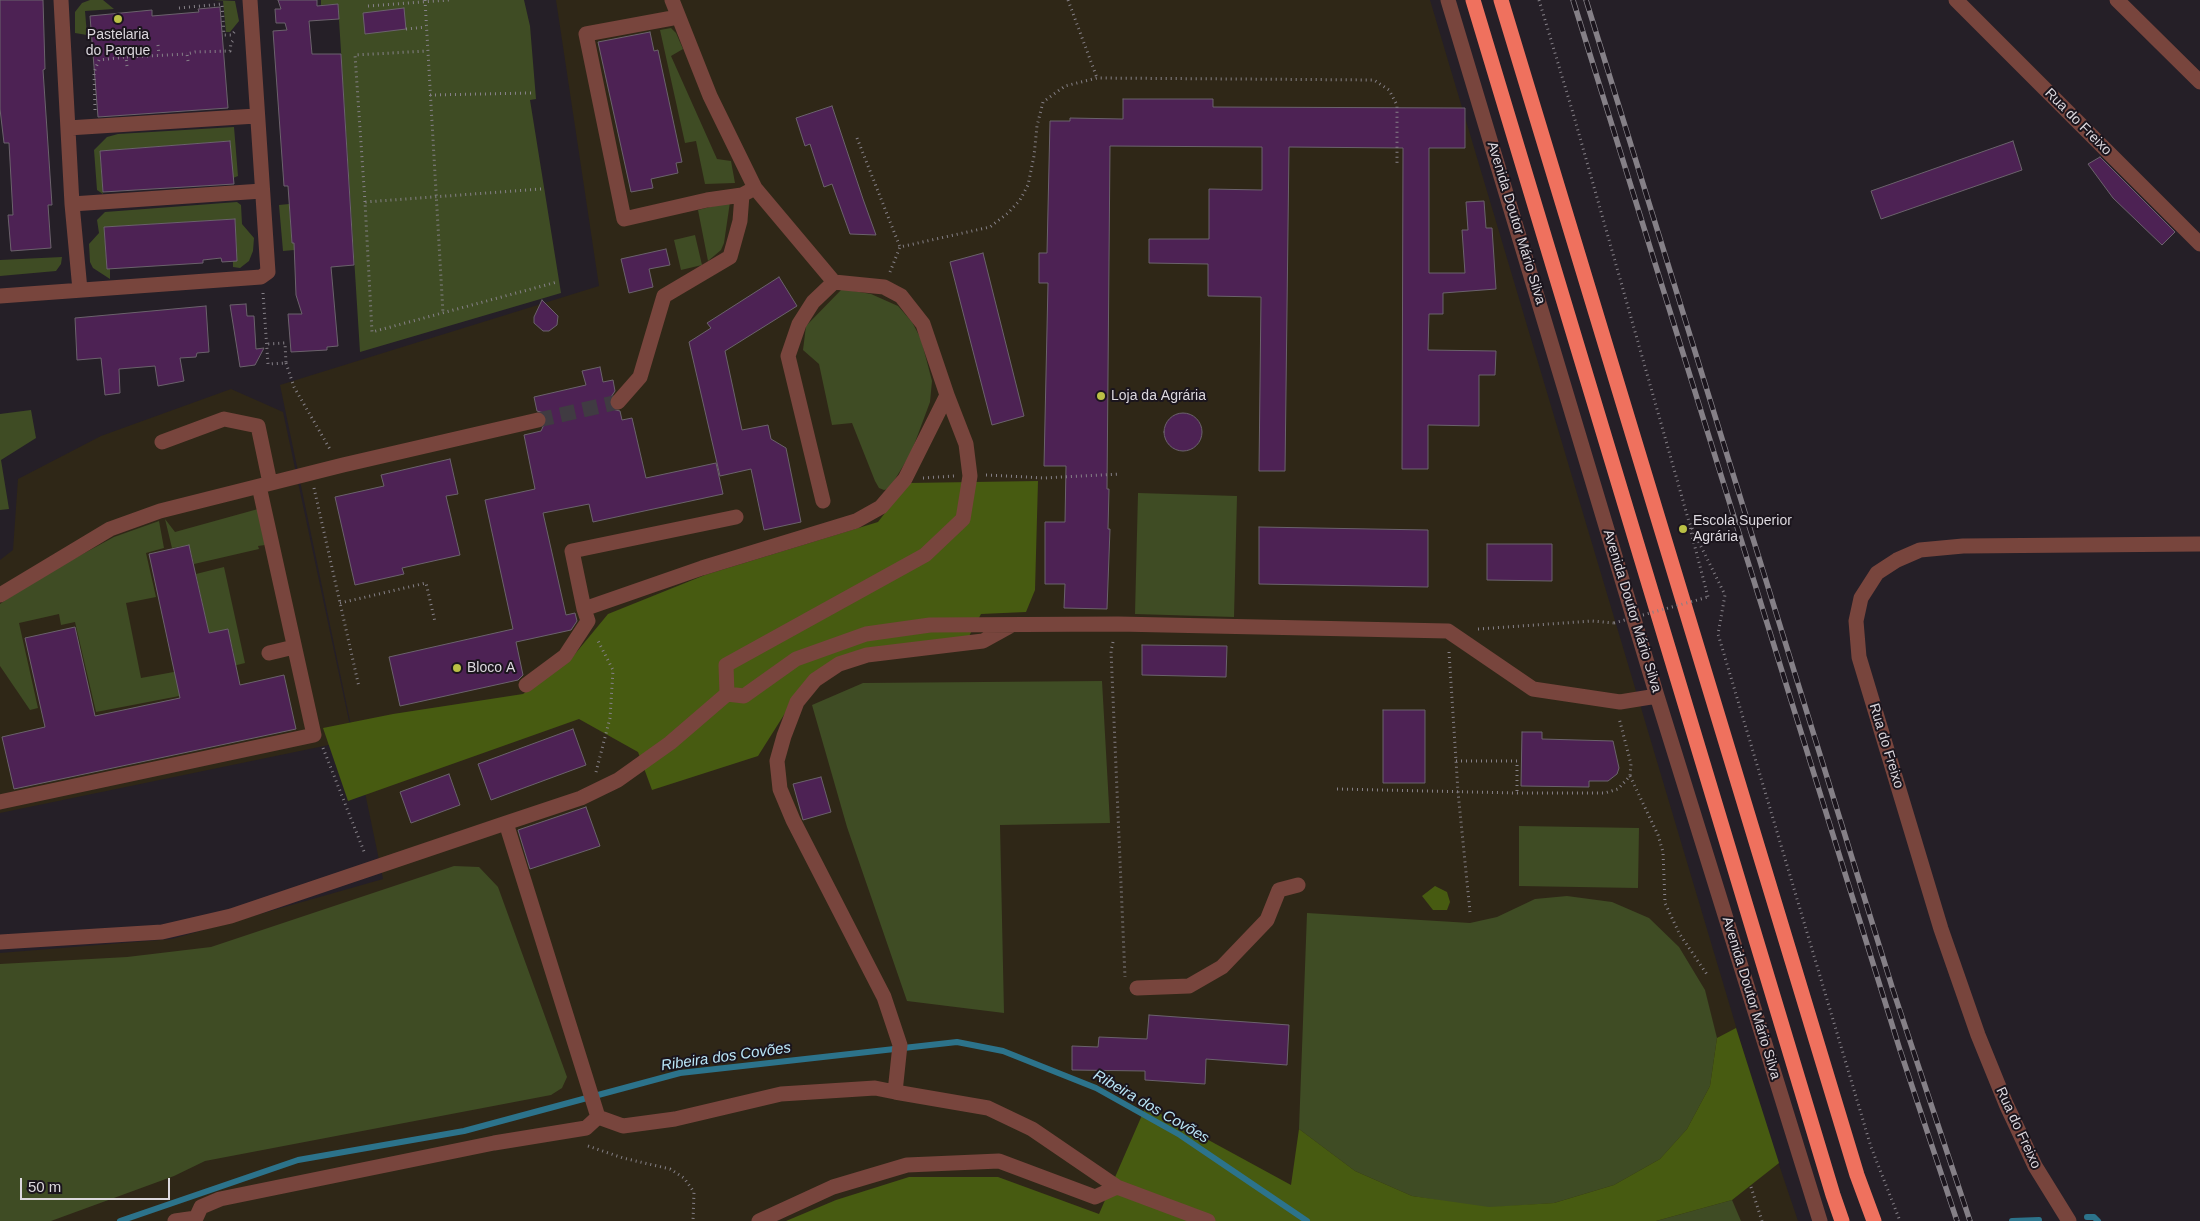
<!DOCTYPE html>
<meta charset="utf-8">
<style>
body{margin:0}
#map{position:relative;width:2200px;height:1221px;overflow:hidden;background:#251f27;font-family:Helvetica,sans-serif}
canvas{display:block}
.scale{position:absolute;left:20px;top:1178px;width:150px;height:22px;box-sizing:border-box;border:2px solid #dcd8de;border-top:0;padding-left:6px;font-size:15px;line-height:18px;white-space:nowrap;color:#dcd8de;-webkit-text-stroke:4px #1b151d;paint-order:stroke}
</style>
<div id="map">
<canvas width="2200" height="1221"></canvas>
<div class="scale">50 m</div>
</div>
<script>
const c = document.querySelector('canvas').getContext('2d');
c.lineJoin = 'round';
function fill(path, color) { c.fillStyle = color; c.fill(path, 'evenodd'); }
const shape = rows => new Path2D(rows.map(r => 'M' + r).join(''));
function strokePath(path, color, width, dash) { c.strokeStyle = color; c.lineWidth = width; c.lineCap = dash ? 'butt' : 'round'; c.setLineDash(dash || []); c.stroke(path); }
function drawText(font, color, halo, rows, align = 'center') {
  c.font = font + ' Helvetica,sans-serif'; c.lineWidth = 4; c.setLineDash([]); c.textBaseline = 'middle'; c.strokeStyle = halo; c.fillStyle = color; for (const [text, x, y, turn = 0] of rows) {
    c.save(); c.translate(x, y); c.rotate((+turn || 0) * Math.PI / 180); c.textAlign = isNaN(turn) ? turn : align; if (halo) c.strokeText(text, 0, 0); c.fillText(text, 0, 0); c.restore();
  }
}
fill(shape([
 [556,0,1430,0,1763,1117,1798,1221,0,1221,0,953,172,939,383,879,280,385,599,286],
 [231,389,283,412,353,740,0,813,0,560,13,550,18,479,101,436]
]), '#2f2717');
fill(shape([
 [90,0,103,0,114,9,85,11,87,35,75,33,75,12,82,3],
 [214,0,235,1,239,21,230,32,226,32,223,1],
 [321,0,524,0,530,26,536,99,530,100,561,293,360,352,338,4,321,5],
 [671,28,676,33,683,49,671,56,717,159,731,161,735,183,705,184,696,141,685,143,660,30],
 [234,127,238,176,233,178,230,141,100,151,103,194,97,190,94,150,107,137,118,134],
 [237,202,241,205,242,224,254,238,253,251,249,261,240,268,233,267,233,261,237,260,235,219,104,227,107,269,110,269,110,279,93,268,90,262,89,244,99,233,97,220,105,212],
 [730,202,724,243,721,250,708,261,698,210],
 [289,204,292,243,321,241,328,247,283,251,279,205],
 [695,235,702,265,681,270,674,240],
 [62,257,61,264,56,271,0,276,0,260],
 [842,289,871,294,898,306,912,322,921,339,932,381,930,402,911,453,889,489,884,490,879,488,875,481,852,423,832,425,819,364,803,350,806,326],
 [31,410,36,438,1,460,9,509,0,510,0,414],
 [1138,493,1237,496,1234,617,1135,614],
 [258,509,265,545,258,546,259,549,194,564,189,545,172,548,165,519,175,532],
 [159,521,164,548,146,553,156,597,126,603,141,678,190,669,195,693,96,712,75,622,61,625,59,614,19,623,38,708,30,710,0,666,0,604,33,581,114,537],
 [224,567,245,663,217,670,234,655,228,629,209,633,196,574],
 [1102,681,1110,823,1000,825,1004,1013,907,1001,847,827,812,705,863,683],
 [1519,826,1639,828,1638,888,1519,886],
 [454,866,479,867,498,887,567,1077,562,1088,551,1095,205,1161,174,1176,51,1221,0,1221,0,964,127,957,211,947],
 [1567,896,1612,902,1649,918,1679,947,1705,990,1717,1038,1710,1086,1687,1129,1660,1159,1614,1185,1554,1203,1485,1208,1412,1196,1355,1171,1299,1129,1307,913,1470,923,1497,917,1535,899],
 [1732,1200,1741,1221,1656,1221]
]), '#3f4c24');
fill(shape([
 [1038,481,1035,590,1026,612,981,614,968,638,867,651,794,699,758,756,652,790,638,752,579,719,348,801,323,728,393,714,523,694,570,660,608,614,705,575,878,522,908,483],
 [1435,886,1447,892,1450,902,1447,910,1433,910,1422,896],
 [1736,1028,1779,1163,1732,1200,1656,1221,786,1221,836,1200,909,1177,998,1177,1099,1214,1146,1106,1291,1185,1299,1129,1355,1171,1412,1196,1489,1207,1554,1203,1614,1185,1660,1159,1687,1129,1710,1086,1717,1038]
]), '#475b11');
strokePath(shape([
 [2087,1217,2094,1217,2098,1221],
 [120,1221,298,1160,464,1131,680,1073,957,1042,1003,1051,1096,1088,1180,1135,1307,1221],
 [2012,1221,2039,1220]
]), '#2c738b', 6);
const building = shape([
 [0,0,43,0,45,69,43,70,52,205,48,205,51,248,11,251,8,215,13,215,9,143,4,143,0,109,0,0],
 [278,0,317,0,317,6,338,4,339,19,309,21,312,54,341,54,354,265,331,267,338,346,327,347,327,350,291,352,288,314,302,314,296,295,294,243,292,243,288,186,284,186,273,31,287,30,285,23,276,23,275,9,281,9,278,0],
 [220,7,228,108,98,117,90,16,152,10,152,16,199,12,198,9,220,7],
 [404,8,406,29,365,34,363,13,404,8],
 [650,32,654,51,658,50,682,162,676,163,678,173,651,179,653,188,631,192,598,42,650,32],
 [1123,99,1213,99,1213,107,1465,108,1465,148,1429,148,1429,273,1465,273,1462,230,1468,230,1466,202,1484,201,1486,228,1492,228,1496,289,1443,293,1443,314,1429,314,1428,350,1496,351,1495,375,1479,375,1479,426,1428,425,1428,469,1402,469,1403,148,1289,147,1285,471,1259,471,1261,297,1208,296,1208,264,1149,263,1149,239,1209,239,1209,189,1262,190,1262,147,1110,146,1107,489,1109,489,1108,529,1110,529,1107,609,1064,608,1065,584,1045,584,1045,522,1065,522,1066,466,1044,466,1048,283,1039,283,1039,253,1047,253,1050,121,1070,121,1070,118,1123,119,1123,99],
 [832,106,863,199,876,235,850,234,832,184,824,187,810,144,805,146,796,118,832,106],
 [230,141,234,184,103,192,100,151,230,141],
 [2013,141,2022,170,1881,219,1871,191,2013,141],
 [2100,157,2175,232,2162,245,2113,198,2088,164,2100,157],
 [235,219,237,261,222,262,221,258,203,260,203,263,107,269,104,227,235,219],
 [666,249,670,265,649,269,653,287,629,293,621,259,666,249],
 [983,253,1024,416,992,425,950,262,983,253],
 [779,277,797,306,725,351,742,430,768,425,771,439,786,448,801,522,764,530,751,469,720,476,689,342,711,328,707,323,779,277],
 [542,300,558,316,557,325,549,331,543,331,534,323,534,317,542,300],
 [246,304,247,316,254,316,256,349,264,348,255,365,240,367,230,305,246,304],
 [206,306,209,352,197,353,196,357,180,358,184,381,158,386,155,366,119,369,120,393,105,395,101,358,77,360,75,318,206,306],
 [600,367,603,382,613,380,615,391,609,400,609,405,612,409,620,411,622,420,632,418,646,478,716,463,723,494,593,522,589,504,543,513,566,615,575,613,577,621,571,630,516,642,523,675,518,680,400,706,389,657,513,629,485,500,535,489,524,435,541,431,547,418,544,413,537,411,534,397,586,385,582,371,600,367],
 '1164 432a19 19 0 1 1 38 0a19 19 0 1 1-38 0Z',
 [450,459,458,494,446,496,460,555,402,568,404,574,355,585,335,497,384,486,381,475,450,459],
 [1259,527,1428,530,1428,587,1259,584,1259,527],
 [1487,544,1552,544,1552,581,1487,580,1487,544],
 [189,545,209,633,228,629,240,685,284,675,296,729,14,789,2,737,45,727,25,638,75,627,95,716,180,698,149,554,189,545],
 [1142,645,1227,646,1226,677,1142,675,1142,645],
 [1383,710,1425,710,1425,783,1383,783,1383,710],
 [573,729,586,765,491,800,478,764,573,729],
 [1522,732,1542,732,1542,739,1613,741,1619,768,1617,774,1608,781,1589,781,1589,787,1521,786,1522,732],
 [449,774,460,805,411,823,400,792,449,774],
 [821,777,831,812,803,820,793,784,821,777],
 [586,807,600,846,530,869,518,830,586,807],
 [1149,1015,1289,1025,1287,1065,1206,1059,1205,1084,1145,1080,1145,1071,1072,1070,1072,1046,1098,1047,1099,1037,1147,1039,1149,1015]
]);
fill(building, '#4d2254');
strokePath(building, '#6b626c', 1);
strokePath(shape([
 [538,420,618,402]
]), '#403b42', 15, [15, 8]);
strokePath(shape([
 [425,0,443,313],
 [1068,0,1097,78],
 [1539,0,1573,113,1689,522,1725,595,1718,634,1871,1147,1900,1221],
 [368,6,449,0],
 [179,8,222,4,224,35,232,35,235,31],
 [406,29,426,27],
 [158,45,159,55],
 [188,61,187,54,195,52,230,51,231,43,235,38],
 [127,66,126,57,187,54],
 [430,95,531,93],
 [95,110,94,72,99,60,126,57],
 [857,138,900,247],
 [541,189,365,202,372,332,557,282],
 [365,202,355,55,427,51],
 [890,272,900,247,990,227,1008,213,1020,200,1028,185,1034,156,1037,126,1043,102,1065,86,1097,78,1374,80,1389,90,1397,105,1397,163],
 [263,293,268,364,286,363,285,343,267,344],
 [286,363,294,387,331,451],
 [986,475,1044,478,1120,474],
 [923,478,954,476],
 [314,488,359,687],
 [1690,528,1708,597],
 [340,603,426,583,435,622],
 [1478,629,1592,621,1614,623],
 [1113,642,1111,651,1125,977],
 [1449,652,1458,792,1470,912],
 [323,748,365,854],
 [1456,761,1517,761,1517,793],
 [596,772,610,718,613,670,597,639],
 [1630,776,1658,835,1663,852,1665,903,1679,933,1708,976],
 [1337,789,1517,793,1605,793,1618,789,1630,776,1631,764,1619,718],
 [588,1146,623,1158,670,1169,684,1178,694,1192,693,1221],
 [1751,1187,1762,1221]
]), '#868188', 3, [1, 4]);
strokePath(shape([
 [61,0,72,204,80,290],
 [1448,0,1657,696,1820,1221],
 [1956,0,2200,244],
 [2117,0,2200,82],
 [678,17,586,34,624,219,707,200,742,195],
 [68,128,256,116],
 [72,204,262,191],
 [0,296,261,277,268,272,250,0],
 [618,402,640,377,664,296,730,257,740,221,742,195,755,188,710,96,672,0],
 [162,442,224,419,258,426,270,483],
 [823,501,788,356,799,324,813,302,834,282],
 [736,517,572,551,584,609,702,568,856,521,881,507,905,479,947,395,923,324,901,296,884,287,834,282,755,188],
 [0,595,110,529,160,511,343,465,538,420],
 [269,653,294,647],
 [526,685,565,656,588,621,584,609],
 [727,694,726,665,925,555,963,519,970,476,966,444,947,395],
 [0,802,314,735,259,486],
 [0,942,162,932,231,916,506,823],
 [1137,988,1189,986,1222,967,1267,920,1279,890,1298,885],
 [895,1092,900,1045,884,997,793,820,780,789,777,761,784,736,797,702,815,680,839,664,867,655,983,641,1012,625],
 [175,1221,196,1218,201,1207,220,1199,494,1143,586,1128,598,1117],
 [759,1221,833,1187,907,1165,999,1161,1095,1197,1117,1187],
 [1208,1221,1117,1187,1032,1129,988,1108,895,1092,875,1088,781,1094,675,1119,623,1126,598,1117,506,823,581,798,618,780,670,743,727,694,744,696,796,659,866,634,930,625,1118,624,1448,631,1533,689,1620,702,1657,696],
 [2069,1221,2035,1166,2006,1104,1978,1035,1941,929,1859,657,1856,621,1861,598,1877,573,1897,560,1920,550,1963,546,2200,544]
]), '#78453d', 15);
strokePath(shape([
 [1473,0,1833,1195,1842,1221],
 [1501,0,1857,1175,1874,1221]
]), '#ef715e', 15);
const rail = shape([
 [1573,0,1900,1050,1957,1221],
 [1586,0,1893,990,1970,1221]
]);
strokePath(rail, '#858087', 5.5);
strokePath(rail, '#1b151d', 4, [11]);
strokePath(shape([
 [1614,623,1708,597]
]), '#868188', 3, [1, 4]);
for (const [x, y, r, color] of [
 [118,19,5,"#bac045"],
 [1101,396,5,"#bac045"],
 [1683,529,5,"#bac045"],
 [457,668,5,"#bac045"]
]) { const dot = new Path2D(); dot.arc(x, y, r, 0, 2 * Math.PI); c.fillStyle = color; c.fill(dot); strokePath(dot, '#1b151d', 2); }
drawText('14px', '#dcd8de', '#1b151d', [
 ["Pastelaria",118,35,"center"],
 ["do Parque",118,51,"center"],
 ["Loja da Agrária",1111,396],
 ["Escola Superior",1693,521],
 ["Agrária",1693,537],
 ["Bloco A",467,668]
], 'left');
drawText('14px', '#dcd8de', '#1b151d', [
 ["Rua do Freixo",2078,122,45],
 ["Avenida Doutor Mário Silva",1516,223,73],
 ["Avenida Doutor Mário Silva",1632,611,73],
 ["Rua do Freixo",1886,746,73],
 ["Avenida Doutor Mário Silva",1751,998,73],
 ["Rua do Freixo",2018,1128,65]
]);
drawText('italic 15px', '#b9e5f6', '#1b151d', [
 ["Ribeira dos Covões",726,1057,-8],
 ["Ribeira dos Covões",1151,1107,30]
]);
</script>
